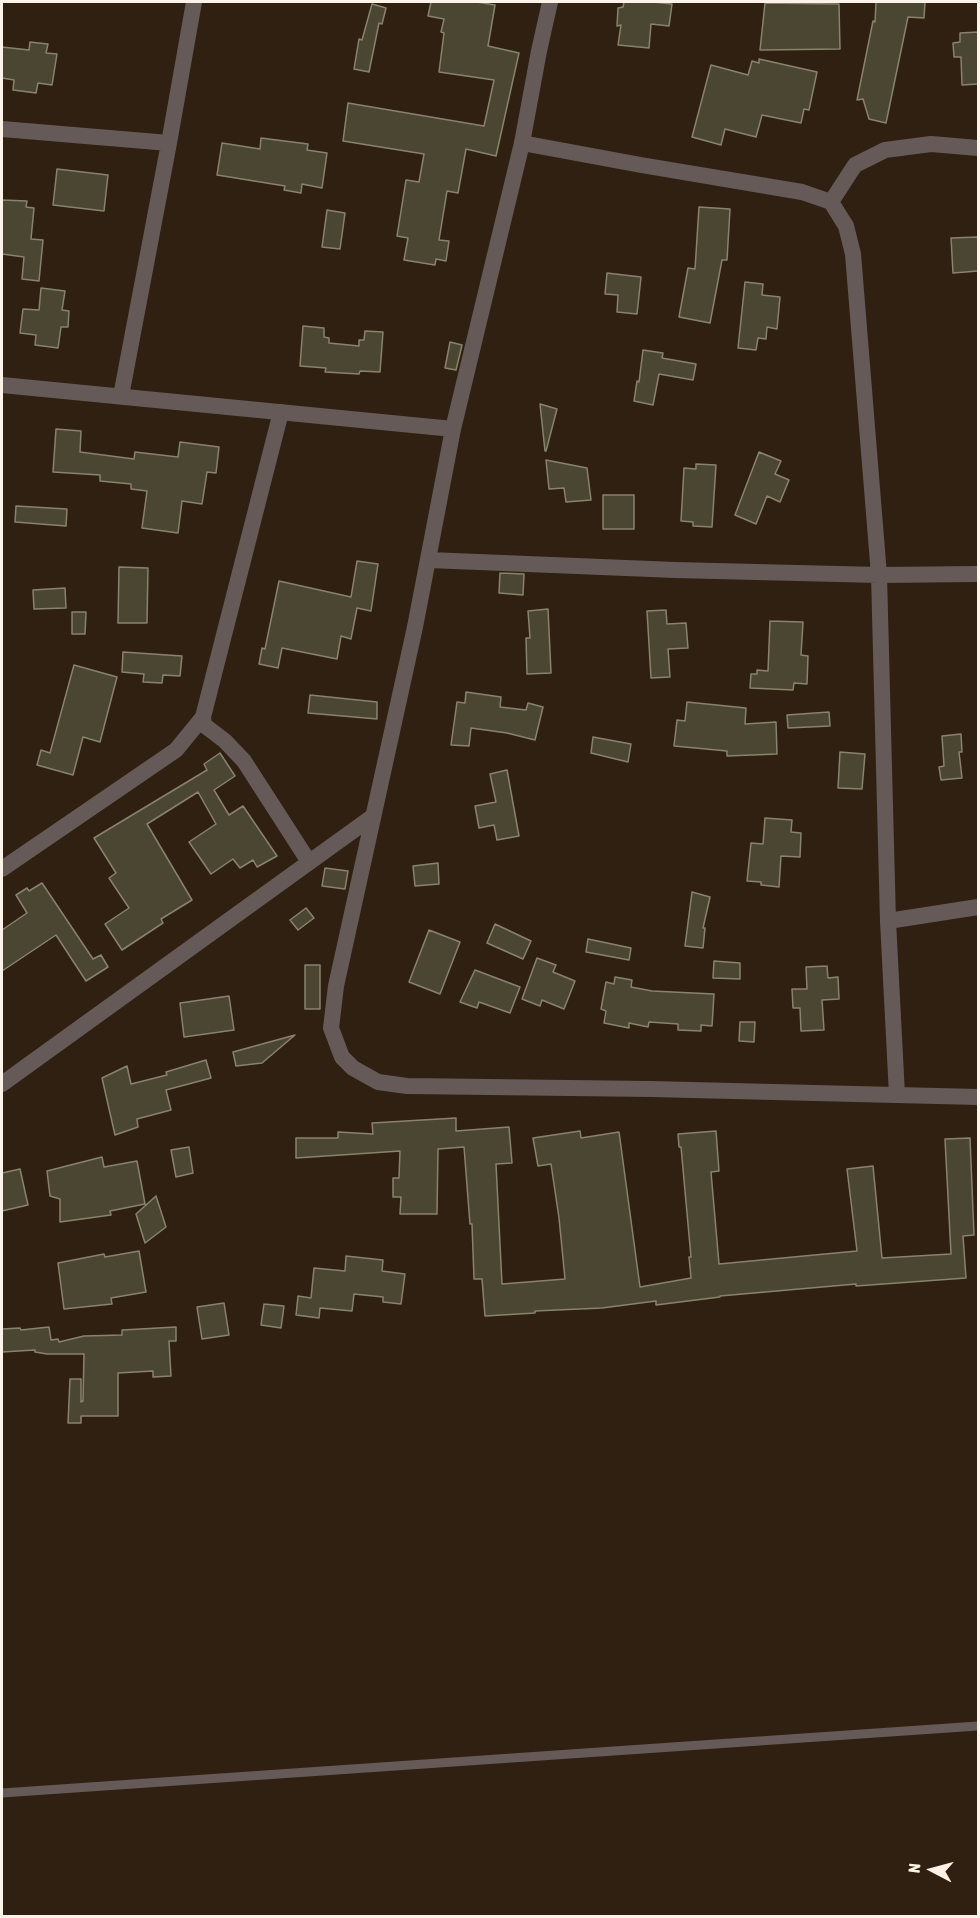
<!DOCTYPE html>
<style>
body{margin:0}
#map{position:relative;width:980px;height:1918px;overflow:hidden;background:#2f2012;font-family:"Asap Condensed",sans-serif}
canvas{display:block}
.frame{position:absolute;inset:0;border:3px solid #fdf3e9;pointer-events:none}
.north{position:absolute;left:902px;top:1840px;width:60px;height:60px;-webkit-text-stroke:4px #2f2012;paint-order:stroke;rotate:276deg;font-size:16px;font-weight:700;line-height:24px;text-align:center;color:#fdf3e9}
.north::after{content:'';display:block;margin:auto;width:21px;height:27px;background:#fdf3e9;clip-path:polygon(50% 0,100% 100%,50% 72%,0 100%)}
</style>
<div id="map">
<canvas width="980" height="1918"></canvas>
<div class="frame"></div>
<div class="north">N</div>
</div>
<script>
const c = document.querySelector('canvas').getContext('2d');
c.lineJoin = 'round';
function fill(path, color) { c.fillStyle = color; c.fill(path, 'evenodd'); }
const shape = rows => new Path2D(rows.map(r => 'M' + r).join(''));
function strokePath(path, color, width, dash) { c.strokeStyle = color; c.lineWidth = width; c.lineCap = dash ? 'butt' : 'round'; c.setLineDash(dash || []); c.stroke(path); }
const building = shape([
 [431,2,477,2,495,5,488,46,519,53,496,156,466,149,458,193,447,191,439,240,449,241,446,261,436,259,435,265,404,260,408,238,397,236,406,180,419,182,424,154,343,141,348,103,484,126,494,80,439,72,444,33,441,32,444,19,428,16,431,2],
 [624,2,653,2,672,4,669,26,651,24,649,48,618,45,621,25,617,26,618,8,623,7,624,2],
 [876,2,925,2,924,18,908,17,886,123,869,119,863,99,857,100,873,21,875,22,876,2],
 [765,3,839,4,840,49,760,50,765,3],
 [372,4,386,8,382,24,379,23,369,72,354,69,359,39,362,40,372,4],
 [978,32,978,84,962,85,961,57,954,57,953,43,960,42,960,33,978,32],
 [30,42,48,44,46,53,57,54,52,85,38,83,36,93,13,90,14,80,2,78,2,47,29,50,30,42],
 [759,59,817,72,809,110,804,109,801,123,762,115,756,137,725,129,721,145,692,137,711,65,748,75,752,61,759,63,759,59],
 [261,138,308,144,307,150,327,153,322,188,302,184,301,193,284,190,285,186,217,175,222,143,260,149,261,138],
 [57,169,108,175,104,211,53,205,57,169],
 [2,200,27,201,26,207,34,208,31,239,43,240,39,281,22,279,24,257,2,254,2,200],
 [699,207,730,209,727,260,722,260,710,323,679,317,688,268,695,269,699,207],
 [327,210,345,213,340,249,322,247,327,210],
 [978,237,978,271,953,273,951,238,978,237],
 [607,273,641,277,637,314,617,312,618,295,605,294,607,273],
 [745,282,763,284,762,295,780,297,777,329,767,327,766,339,758,338,756,350,738,348,745,282],
 [41,288,65,291,62,310,69,311,68,327,61,327,58,348,35,345,36,335,20,333,23,309,39,310,41,288],
 [303,326,324,328,324,337,329,338,329,343,359,346,359,340,364,340,365,331,383,332,380,372,360,371,359,374,325,372,326,368,300,366,303,326],
 [450,342,462,345,456,370,445,368,450,342],
 [643,350,663,353,662,358,696,364,693,380,659,374,653,405,634,401,637,381,639,382,643,350],
 [540,404,557,409,546,451,545,451,540,404],
 [56,429,81,431,80,452,134,459,135,452,178,457,180,442,219,447,216,473,207,472,202,504,182,501,178,533,142,528,147,491,131,489,131,484,100,481,100,475,53,472,56,429],
 [759,452,781,461,775,474,789,480,780,502,767,496,756,524,735,515,759,452],
 [546,460,587,468,591,500,566,502,564,488,549,489,546,460],
 [696,464,716,465,712,527,693,526,693,522,681,521,684,468,696,469,696,464],
 [603,495,634,495,634,529,603,529,603,495],
 [16,506,67,509,66,526,15,522,16,506],
 [357,561,378,564,371,611,357,608,351,639,341,636,337,659,282,648,278,668,259,664,262,648,265,649,279,581,351,597,357,561],
 [119,567,148,568,147,623,118,623,119,567],
 [500,573,524,574,523,595,499,593,500,573],
 [65,588,66,608,34,609,33,590,65,588],
 [548,609,551,673,527,674,526,638,530,638,528,611,548,609],
 [666,610,667,624,686,623,688,648,668,649,670,677,651,678,647,611,666,610],
 [72,612,86,612,85,634,72,634,72,612],
 [770,621,803,622,801,655,808,656,807,684,794,683,793,690,750,688,751,674,757,674,757,670,768,671,770,621],
 [123,652,182,656,180,676,163,675,162,683,143,682,144,674,122,672,123,652],
 [74,665,117,677,100,742,83,737,73,775,37,765,41,750,50,753,74,665],
 [466,692,501,697,500,707,526,710,528,703,543,707,535,740,507,733,471,728,469,746,451,745,457,702,465,703,466,692],
 [310,695,377,702,377,719,308,713,310,695],
 [687,702,746,708,745,724,776,722,777,754,727,756,727,751,674,746,677,720,685,721,687,702],
 [829,712,830,726,788,728,787,715,829,712],
 [961,734,962,752,959,752,962,778,941,780,939,767,944,766,942,736,961,734],
 [593,737,631,744,628,762,591,753,593,737],
 [840,752,865,754,862,789,838,788,840,752],
 [220,753,235,776,214,790,229,815,243,806,277,856,257,867,253,860,240,868,233,859,211,874,189,842,216,824,198,792,147,824,192,900,161,919,163,923,122,950,105,924,129,908,109,878,116,873,94,838,207,770,204,764,220,753],
 [507,770,519,836,497,840,494,825,479,828,475,806,496,802,490,774,507,770],
 [765,818,792,820,791,832,801,833,800,857,781,856,779,887,761,885,761,882,747,881,751,843,763,844,765,818],
 [438,863,439,884,415,886,413,866,438,863],
 [325,868,348,871,345,889,322,886,325,868],
 [42,883,93,959,101,955,108,967,86,981,56,935,2,971,2,930,27,913,16,895,27,888,29,891,42,883],
 [692,892,710,897,703,928,705,928,703,948,685,946,692,892],
 [306,908,314,918,298,930,290,920,306,908],
 [495,924,531,941,523,959,487,943,495,924],
 [429,930,460,942,440,994,409,982,429,930],
 [588,939,631,948,629,960,586,952,588,939],
 [537,958,556,965,553,972,575,981,564,1009,542,1000,540,1006,522,999,537,958],
 [714,961,740,963,740,979,713,978,714,961],
 [305,965,320,965,320,1009,305,1009,305,965],
 [827,966,828,978,838,977,839,999,822,1000,824,1030,801,1031,800,1008,793,1008,792,989,807,989,806,967,827,966],
 [475,970,520,987,510,1013,479,1002,477,1008,460,1002,475,970],
 [615,977,632,980,631,987,652,991,714,994,712,1026,701,1025,701,1031,678,1030,678,1024,649,1022,648,1027,629,1023,629,1028,604,1023,606,1011,601,1009,606,982,614,984,615,977],
 [229,996,234,1030,184,1037,180,1003,229,996],
 [740,1022,755,1022,754,1042,739,1041,740,1022],
 [295,1035,262,1063,236,1066,233,1052,295,1035],
 [206,1060,211,1078,166,1090,171,1110,137,1119,138,1127,115,1135,102,1078,127,1066,131,1084,167,1075,166,1072,206,1060],
 [456,1118,456,1131,509,1127,512,1163,496,1164,502,1284,565,1279,559,1218,551,1164,538,1166,533,1138,580,1131,581,1138,619,1132,640,1287,691,1278,689,1257,691,1257,681,1147,679,1147,678,1134,716,1131,719,1171,711,1172,719,1264,857,1251,847,1169,873,1166,882,1258,951,1254,945,1139,970,1138,974,1235,963,1236,966,1278,856,1286,856,1284,720,1296,720,1297,656,1305,656,1301,602,1308,535,1311,535,1313,485,1316,482,1279,474,1279,472,1224,470,1224,464,1147,438,1149,437,1214,400,1214,401,1197,393,1197,393,1178,399,1178,400,1151,296,1158,296,1138,338,1138,338,1132,373,1134,372,1123,456,1118],
 [189,1147,193,1173,176,1177,171,1150,189,1147],
 [102,1157,104,1167,137,1161,145,1204,110,1211,111,1215,60,1222,60,1199,50,1196,47,1171,102,1157],
 [20,1169,28,1205,2,1211,2,1173,20,1169],
 [156,1196,166,1227,145,1243,136,1214,156,1196],
 [139,1251,146,1292,111,1298,112,1304,64,1309,58,1263,104,1254,105,1257,139,1251],
 [346,1256,383,1260,382,1271,405,1274,401,1304,383,1302,383,1297,354,1294,352,1311,320,1308,319,1318,296,1315,298,1296,311,1298,314,1268,345,1271,346,1256],
 [224,1303,229,1335,202,1339,197,1307,224,1303],
 [264,1304,284,1306,281,1328,261,1325,264,1304],
 [49,1327,51,1340,58,1339,59,1342,84,1336,122,1335,122,1330,176,1327,176,1341,169,1341,171,1376,153,1377,153,1371,118,1373,118,1416,81,1416,81,1423,68,1423,70,1379,81,1379,81,1402,83,1401,84,1354,47,1354,35,1352,35,1350,2,1352,2,1329,20,1328,21,1330,49,1327]
]);
fill(building, '#4b4632');
strokePath(building, '#89836d', 1.5);
strokePath(shape([
 [2,1793,978,1726]
]), '#655a57', 9);
strokePath(shape([
 [2,129,169,143],
 [522,143,641,165,802,192,831,202,846,226,853,254,879,575,888,921,897,1095],
 [831,202,855,165,885,150,931,144,978,148],
 [121,396,169,143,194,2],
 [453,429,415,627,336,986,331,1028,342,1057,353,1068,378,1082,407,1086,651,1089,978,1097],
 [429,560,675,570,879,575,978,574],
 [203,717,204,725,225,741,244,761,309,862],
 [2,869,176,750,203,717,281,412],
 [888,921,978,907],
 [2,1084,372,817]
]), '#655a57', 16);
strokePath(shape([
 [2,385,453,429,522,143,539,51,550,2]
]), '#655a57', 16);
</script>
